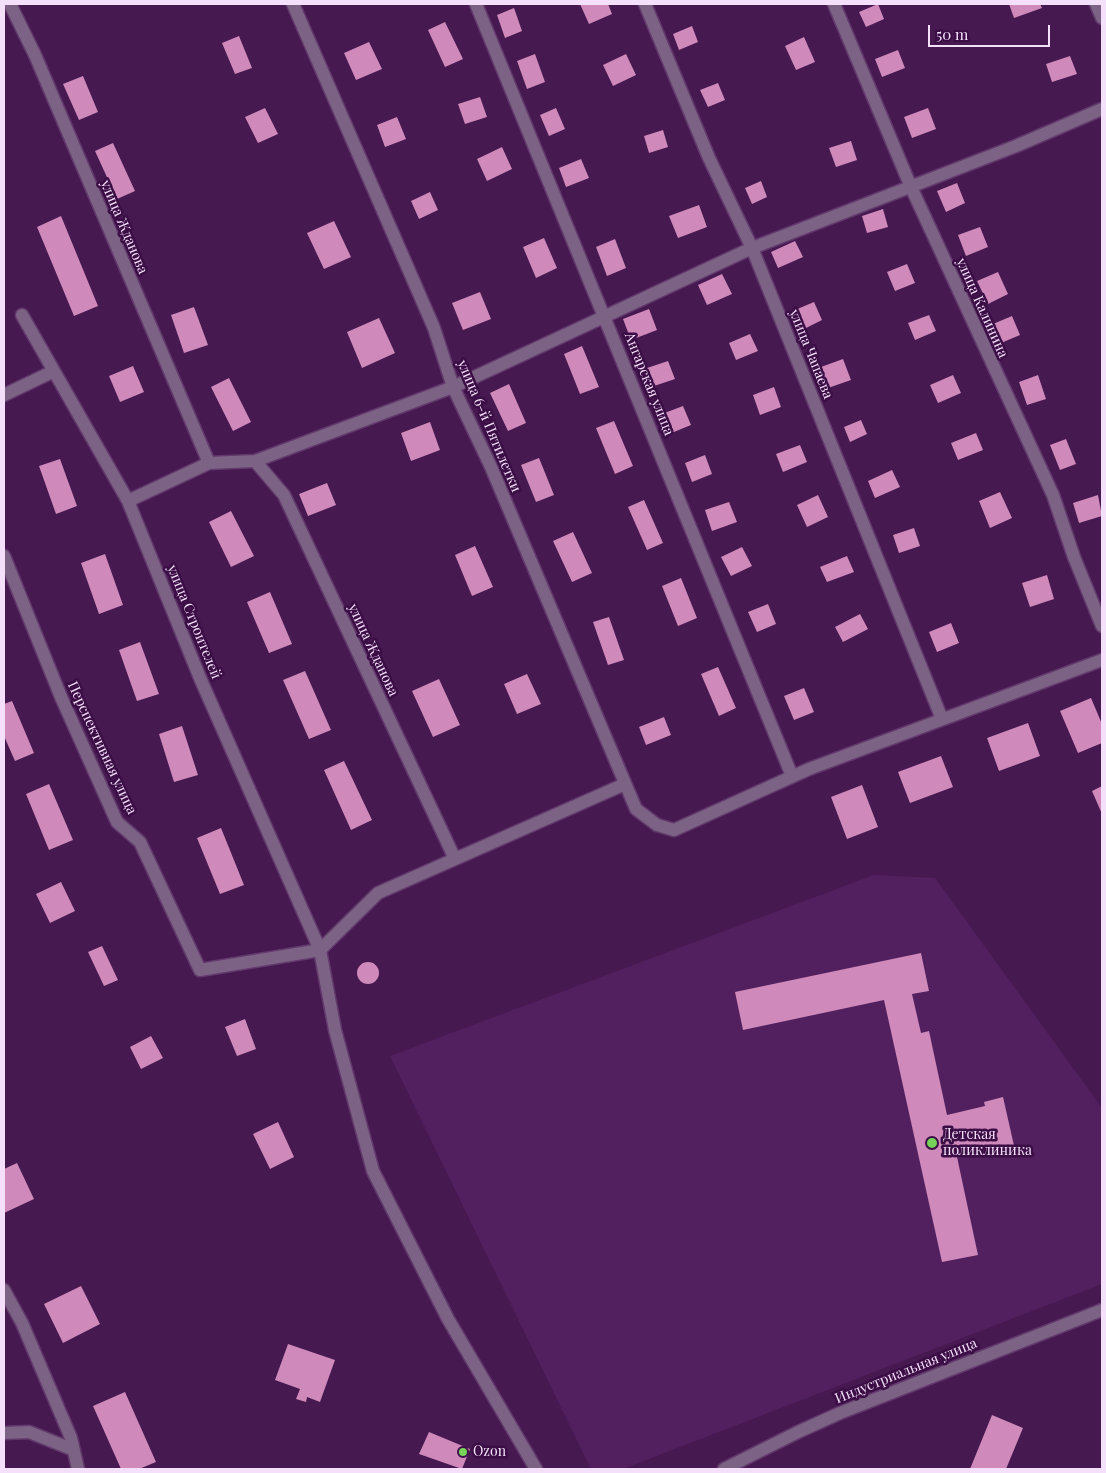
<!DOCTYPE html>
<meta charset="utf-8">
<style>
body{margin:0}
#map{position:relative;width:1106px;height:1473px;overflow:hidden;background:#461951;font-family:"Playfair Display",serif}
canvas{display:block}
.frame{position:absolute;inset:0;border:5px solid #f5e0fb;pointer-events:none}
.scale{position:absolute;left:928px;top:25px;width:122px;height:22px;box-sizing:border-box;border:2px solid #f5e0fb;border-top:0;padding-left:6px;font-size:15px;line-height:18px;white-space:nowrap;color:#f5e0fb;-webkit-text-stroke:4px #3b0e46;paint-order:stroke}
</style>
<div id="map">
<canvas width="1106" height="1473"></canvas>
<div class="frame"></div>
<div class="scale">50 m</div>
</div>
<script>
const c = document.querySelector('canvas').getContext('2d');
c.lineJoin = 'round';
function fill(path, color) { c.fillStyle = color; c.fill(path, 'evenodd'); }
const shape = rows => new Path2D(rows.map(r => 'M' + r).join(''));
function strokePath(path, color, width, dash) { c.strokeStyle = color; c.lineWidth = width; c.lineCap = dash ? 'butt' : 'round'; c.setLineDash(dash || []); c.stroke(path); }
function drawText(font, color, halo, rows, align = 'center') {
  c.font = font + ' "Playfair Display",serif'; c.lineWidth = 5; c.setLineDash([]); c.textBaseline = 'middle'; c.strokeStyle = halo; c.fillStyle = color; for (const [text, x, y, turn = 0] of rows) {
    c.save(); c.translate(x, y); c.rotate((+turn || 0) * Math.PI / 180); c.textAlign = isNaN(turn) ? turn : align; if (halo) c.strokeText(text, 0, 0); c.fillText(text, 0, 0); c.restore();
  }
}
fill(shape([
 [874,875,935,878,1102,1108,1102,1284,623,1469,591,1469,390,1056]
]), '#52205f');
fill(shape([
 [580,4,608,4,612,14,589,24],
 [878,4,884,19,866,27,859,12],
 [1009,4,1040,4,1042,8,1014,18],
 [514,8,522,31,505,38,497,15],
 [445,22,463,59,445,67,428,30],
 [692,26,698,42,679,50,673,34],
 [239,36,252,68,235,74,222,43],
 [804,37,815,62,796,70,785,46],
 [369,42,382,69,356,80,344,53],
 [898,50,905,68,882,77,875,59],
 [535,54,545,82,527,89,517,61],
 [626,54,636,75,613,86,603,65],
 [1070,56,1077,74,1052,82,1046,64],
 [83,76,98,112,79,120,63,84],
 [718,83,725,100,708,107,700,90],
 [480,97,487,117,465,124,458,104],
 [265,108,278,134,258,143,245,117],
 [556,108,565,129,549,136,540,115],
 [928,108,936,129,912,138,904,117],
 [397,117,406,139,385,147,377,125],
 [663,130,668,147,649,153,644,136],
 [851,141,857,160,836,167,829,148],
 [113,143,135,191,117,199,95,151],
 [502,147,512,169,487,181,477,159],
 [581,159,589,178,566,187,559,168],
 [761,181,767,197,752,204,745,188],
 [957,183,965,203,946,212,937,191],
 [430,192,438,210,419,219,411,201],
 [699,205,707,227,678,238,669,216],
 [883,209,888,227,867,233,862,216],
 [61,216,98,306,74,316,37,227],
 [334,221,351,257,324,269,307,233],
 [980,227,988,247,966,256,958,235],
 [544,238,557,268,536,278,523,247],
 [615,239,626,268,607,276,596,247],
 [795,241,803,257,778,268,771,252],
 [907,264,915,283,895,291,887,272],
 [998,272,1008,294,988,304,977,281],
 [722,274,732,294,707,305,698,285],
 [480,292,491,319,463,330,452,303],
 [814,302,822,320,804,329,795,310],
 [194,307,208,345,184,353,171,315],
 [649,309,657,330,631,340,623,319],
 [929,315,936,331,915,340,908,323],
 [1012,316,1020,335,1001,343,993,324],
 [379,318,395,353,362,368,347,332],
 [750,334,758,351,736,360,729,343],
 [582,346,599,387,580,394,564,354],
 [843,359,851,380,828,388,821,367],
 [668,361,675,379,654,386,647,368],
 [133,366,144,392,120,402,109,376],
 [953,375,961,393,938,403,930,385],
 [1038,375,1046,399,1027,405,1019,382],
 [229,378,251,422,233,431,211,387],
 [509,384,526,423,508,431,490,393],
 [774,387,781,407,760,415,753,395],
 [683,406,691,425,669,434,662,414],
 [861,420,867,434,850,442,844,427],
 [614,421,633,466,615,474,596,428],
 [430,422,440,450,411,461,401,433],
 [976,433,983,450,958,460,951,443],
 [1066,439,1076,464,1060,470,1050,445],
 [800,445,807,462,783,472,776,454],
 [705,455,712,474,692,482,685,463],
 [539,458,554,495,536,502,521,465],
 [60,459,77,506,56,514,39,466],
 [892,470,900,487,875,498,868,481],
 [327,483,336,505,308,516,299,494],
 [1000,492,1012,518,990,528,979,501],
 [818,495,828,517,807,527,797,505],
 [1098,495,1102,516,1079,523,1073,503],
 [644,500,663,543,647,550,628,507],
 [729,502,737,522,712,531,705,510],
 [231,511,254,556,231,567,209,522],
 [914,528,920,546,899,553,893,535],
 [573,532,592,573,572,582,553,541],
 [475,546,493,587,472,596,455,555],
 [742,547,752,566,731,576,721,557],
 [105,554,123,605,99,614,81,563],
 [847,556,854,572,827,582,820,567],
 [1047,575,1054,599,1030,607,1022,583],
 [681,578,697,618,678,626,662,586],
 [270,592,292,644,269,653,247,602],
 [768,604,776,624,757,632,748,612],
 [860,614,868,629,843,642,835,627],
 [609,617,624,660,608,665,593,622],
 [951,623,959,643,937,652,929,632],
 [140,642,159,694,137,701,119,650],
 [718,667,736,708,719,716,701,674],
 [305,671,331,730,309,739,283,680],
 [527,674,541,704,517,714,504,684],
 [439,679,460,725,433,737,412,691],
 [804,688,814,712,794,720,784,696],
 [1091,698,1102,724,1102,743,1078,753,1060,711],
 [12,701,34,753,15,761,4,736,4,704],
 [664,717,671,735,646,745,639,727],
 [1028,723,1040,756,999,771,987,738],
 [182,726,198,775,174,782,159,734],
 [941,756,953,787,910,803,898,772],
 [344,761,372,820,351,830,324,770],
 [49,784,73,840,49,850,26,794],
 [862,785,878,827,847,839,831,797],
 [1102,786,1102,814,1092,791],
 [221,828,244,885,220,894,197,838],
 [61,882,75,911,50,923,36,894],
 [102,946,118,980,104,986,88,952],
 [921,953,929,991,912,994,921,1033,929,1031,947,1115,985,1106,984,1102,1003,1097,1015,1150,998,1154,997,1148,957,1157,978,1255,942,1262,884,1000,743,1030,735,992],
 '357 973a11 11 0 1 1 22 0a11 11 0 1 1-22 0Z',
 [245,1019,256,1049,237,1056,225,1027],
 [151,1036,163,1058,141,1069,130,1047],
 [278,1122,294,1157,270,1169,253,1134],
 [17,1163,34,1199,4,1213,4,1169],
 [81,1286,100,1324,63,1343,44,1304],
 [288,1344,335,1360,320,1402,307,1397,306,1402,296,1399,300,1389,275,1380],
 [125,1392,156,1462,139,1469,121,1469,93,1406],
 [992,1415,1023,1428,1006,1469,970,1469],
 [429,1432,470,1449,462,1469,419,1454]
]), '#cf89ba');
const minor = shape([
 [10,4,35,55,209,463],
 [293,4,434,328,453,387,491,467,636,809,657,825,674,830,809,769,1102,660],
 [476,4,792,776],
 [645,4,709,158,752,248,942,719],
 [834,4,911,187,1053,495,1074,557,1102,626],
 [1096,4,1102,18],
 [22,315,128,501,200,678,320,950,335,1030,373,1171,448,1319,536,1469],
 [4,395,54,371],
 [255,461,284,495,455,859],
 [128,501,209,463,255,461,453,387,752,248,1016,146,1102,109],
 [4,556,61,697,117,822,140,842,200,970,320,950],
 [320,950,378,893,625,784],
 [4,1290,22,1323,71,1438,78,1469],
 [4,1433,29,1432,74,1450],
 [724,1469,798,1432,840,1413,1102,1310]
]);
strokePath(minor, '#62396c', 15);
strokePath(minor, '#7c6284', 12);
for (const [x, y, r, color] of [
 [932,1143,6,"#77d259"],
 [463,1452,5,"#77d259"]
]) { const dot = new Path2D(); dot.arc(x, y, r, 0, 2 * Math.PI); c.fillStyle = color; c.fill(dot); strokePath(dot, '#3b0e46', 2); }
drawText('14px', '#f5e0fb', '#3b0e46', [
 ["улица Жданова",124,227,67],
 ["улица Калинина",982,308,66],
 ["улица Чапаева",811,354,68],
 ["Ангарская улица",649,384,68],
 ["улица 6-й Пятилетки",489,426,67],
 ["улица Строителей",194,622,68],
 ["улица Жданова",373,650,65],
 ["Перспективная улица",102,748,65],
 ["Индустриальная улица",906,1371,-22]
]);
drawText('14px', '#f5e0fb', '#3b0e46', [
 ["Детская",943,1135],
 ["поликлиника",943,1151],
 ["Ozon",473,1452]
], 'left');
</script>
